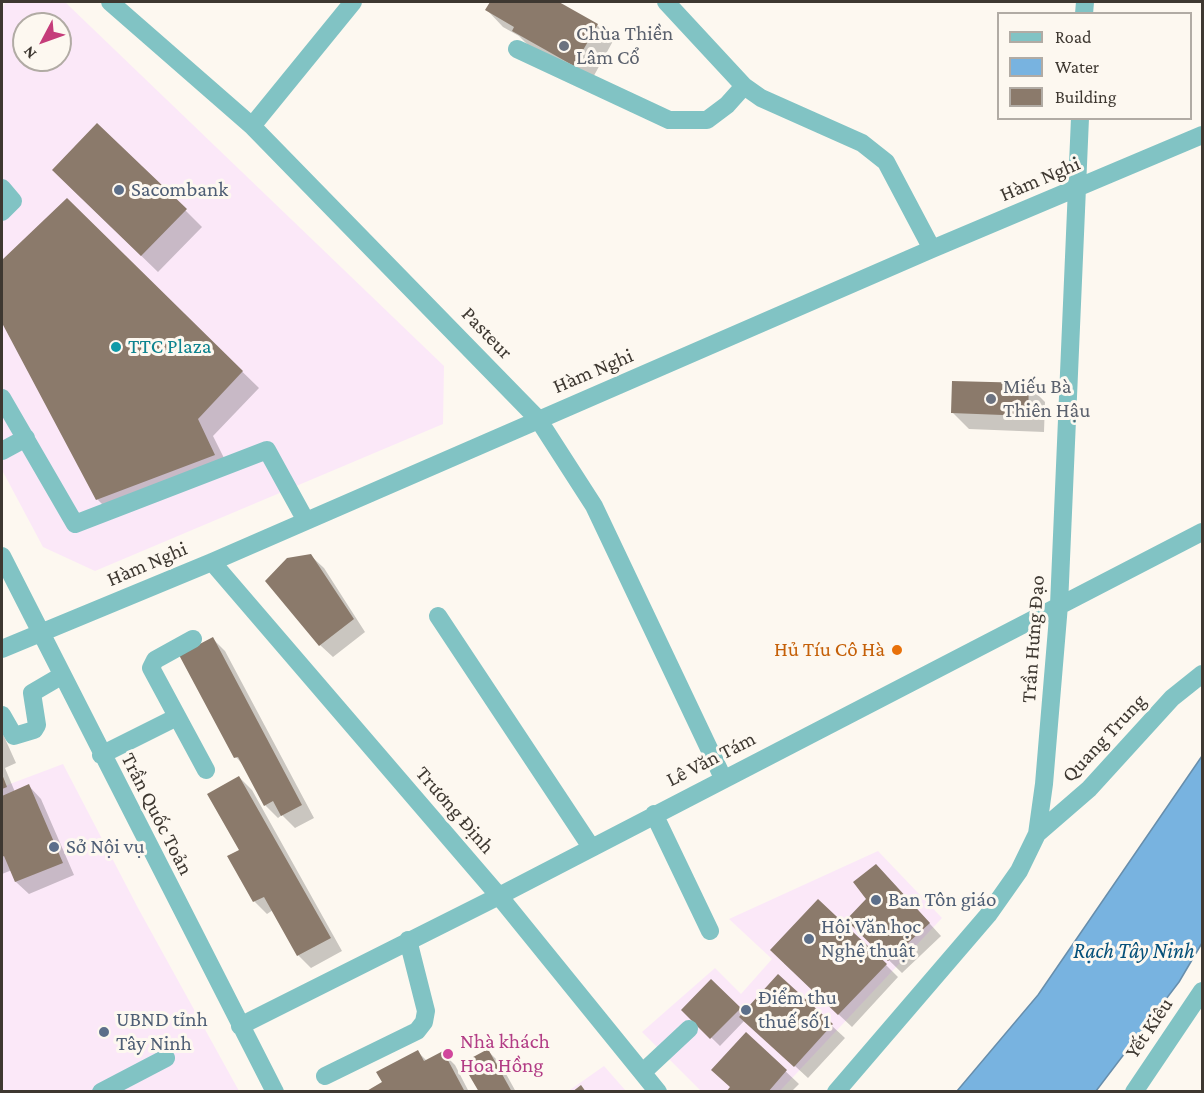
<!DOCTYPE html>
<meta charset="utf-8">
<style>
body{margin:0}
#map{position:relative;width:1204px;height:1093px;overflow:hidden;background:#fdf8f0;font-family:"Crimson Pro",serif}
canvas{display:block}
.frame{position:absolute;inset:0;border:3px solid #3e3831;pointer-events:none}
.legend{position:absolute;left:997px;top:12px;width:195px;height:108px;box-sizing:border-box;background:#fdf8f0;border:2px solid #b1aba4;margin:0;padding:8px 10px;list-style:none;font-size:18px;color:#3e3831}
.legend li{display:flex;align-items:center;gap:12px;height:30px}
.legend b{width:30px;border:2px solid #b1aba4}
.north{position:absolute;left:12px;top:12px;width:60px;height:60px;box-sizing:border-box;background:#fdf8f0;border:2px solid #b1aba4;border-radius:50%;rotate:229deg;font-size:16px;font-weight:700;line-height:24px;text-align:center;color:#3e3831}
.north::after{content:'';display:block;margin:auto;width:21px;height:27px;background:#c53d7a;clip-path:polygon(50% 0,100% 100%,50% 72%,0 100%)}
</style>
<div id="map">
<canvas width="1204" height="1093"></canvas>
<div class="frame"></div>
<ul class="legend">
<li><b style="height:8px;background:#81c3c4"></b>Road</li>
<li><b style="height:16px;background:#78b3e0"></b>Water</li>
<li><b style="height:16px;background:#8b7a6b"></b>Building</li>
</ul>
<div class="north">N</div>
</div>
<script>
const c = document.querySelector('canvas').getContext('2d');
c.lineJoin = 'round';
function fill(path, color) { c.fillStyle = color; c.fill(path, 'evenodd'); }
const shape = rows => new Path2D(rows.map(r => 'M' + r).join(''));
function strokePath(path, color, width, dash) { c.strokeStyle = color; c.lineWidth = width; c.lineCap = dash ? 'butt' : 'round'; c.setLineDash(dash || []); c.stroke(path); }
function drawText(font, color, halo, rows, align = 'center') {
  c.font = font + ' "Crimson Pro",serif'; c.lineWidth = 6; c.setLineDash([]); c.textBaseline = 'middle'; c.strokeStyle = halo; c.fillStyle = color; for (const [text, x, y, turn = 0] of rows) {
    c.save(); c.translate(x, y); c.rotate((+turn || 0) * Math.PI / 180); c.textAlign = isNaN(turn) ? turn : align; if (halo) c.strokeText(text, 0, 0); c.fillText(text, 0, 0); c.restore();
  }
}
fill(shape([
 [6,2,65,2,444,366,443,424,95,571,43,547,2,470,2,8],
 [24,24,60,24,60,60,24,60],
 [63,764,138,908,239,1091,2,1092,2,787],
 [878,851,942,918,780,1091,701,1091,642,1032,715,968,741,994,772,959,729,919],
 [604,1066,626,1091,567,1092]
]), '#fbe8f8');
const water = shape([
 [1202,756,1202,943,1179,982,1096,1091,957,1091,1038,995,1202,756]
]);
fill(water, '#78b3e0');
strokePath(water, '#678eac', 1.5);
fill(shape([
 [492,2,556,2,597,25,613,41,591,81,530,47,519,36,503,27,487,10],
 [70,187,185,210,202,227,158,272],
 [67,201,259,388,213,436,231,472,113,515,97,499,2,320,2,262],
 [1028,385,1045,402,1044,432,969,429,953,413],
 [311,556,324,568,365,632,333,657,320,645],
 [213,639,225,651,314,818,295,828,282,815,278,818,265,805,244,766,236,757],
 [2,732,16,763,5,768,15,792,29,786,41,799,74,875,29,894,16,882,12,870,2,874],
 [239,777,252,790,342,951,311,968,298,955,273,910,267,914,254,901,241,851],
 [888,878,941,936,902,973,848,920],
 [784,963,886,965,898,977,852,1027],
 [778,976,845,1038,808,1078,745,1020,720,1046,683,1010,711,981,744,1014],
 [746,1034,799,1084,791,1092,728,1092,731,1087],
 [487,1050,500,1063,516,1092,481,1092],
 [418,1052,427,1061,443,1053,455,1065,469,1092,368,1092,384,1083]
]), '#0003');
fill(shape([
 [490,2,559,2,598,24,574,66,512,31,514,27,485,10],
 [97,123,187,209,141,256,52,170],
 [67,198,243,371,198,419,215,455,96,500,2,323,2,260],
 [952,381,1029,383,1028,416,951,413],
 [311,554,354,619,319,646,265,581,287,558],
 [213,637,302,805,281,816,273,801,264,806,238,757,234,758,179,655],
 [2,774,7,787,2,789],
 [239,776,331,938,297,956,264,897,253,902,227,856,239,850,207,794],
 [29,784,63,863,15,882,4,856,2,857,2,796],
 [876,864,930,923,888,961,846,920,866,899,853,882],
 [818,899,887,964,838,1015,770,950],
 [778,974,833,1024,794,1067,739,1017],
 [711,979,741,1008,710,1039,681,1010],
 [746,1032,787,1070,768,1092,726,1092,730,1087,711,1070],
 [488,1049,512,1092,479,1092,462,1063],
 [418,1050,424,1061,443,1051,465,1092,365,1092,382,1082,376,1072],
 [581,1085,586,1092,572,1092]
]), '#8b7a6b');
strokePath(shape([
 [110,2,252,126,538,419,594,506,723,778],
 [666,2,744,86,761,98,862,143,886,162,932,249],
 [1084,14,1085,2],
 [517,49,669,120,707,120,727,105,744,86],
 [252,126,353,2],
 [2,188,13,201,2,212],
 [2,398,75,524,267,450,306,521],
 [2,451,26,438],
 [2,556,275,1092],
 [212,562,499,896,658,1092],
 [438,616,591,847],
 [193,639,155,660,151,668,206,770],
 [2,649,212,562,932,249,1202,135],
 [2,715,14,736,34,730,37,725,32,693,61,676],
 [101,755,177,717],
 [654,814,710,931],
 [1037,834,1089,789,1172,698,1202,674],
 [240,1026,499,896,1202,532],
 [643,1072,689,1029],
 [325,1076,417,1031,424,1022,426,1011,408,940],
 [101,1092,166,1058],
 [836,1092,988,915,1019,871,1037,834,1044,784,1059,605,1080,118],
 [1134,1092,1202,991]
]), '#81c3c4', 18);
for (const [x, y, r, color] of [
 [564,46,6,"#6b7280"],
 [119,190,6,"#5c6f8a"],
 [116,347,6,"#0f9aa8"],
 [991,399,6,"#6b7280"],
 [897,650,6,"#e8710a"],
 [54,847,6,"#5c6f8a"],
 [876,900,6,"#5c6f8a"],
 [809,939,6,"#5c6f8a"],
 [746,1010,6,"#5c6f8a"],
 [104,1032,6,"#5c6f8a"],
 [448,1054,6,"#d1479c"]
]) { const dot = new Path2D(); dot.arc(x, y, r, 0, 2 * Math.PI); c.fillStyle = color; c.fill(dot); strokePath(dot, '#fdf8f0', 2); }
drawText('21px', '#5b616d', '#fdf8f0', [
 ["Chùa Thiền",576,34],
 ["Lâm Cổ",576,58],
 ["Miếu Bà",1003,387],
 ["Thiên Hậu",1003,411]
], 'left');
drawText('21px', '#3e3831', '#fdf8f0', [
 ["Hàm Nghi",1040,179,-23],
 ["Pasteur",487,333,46],
 ["Hàm Nghi",593,371,-23],
 ["Hàm Nghi",147,564,-23],
 ["Trần Hưng Đạo",1033,639,-86],
 ["Quang Trung",1104,738,-47],
 ["Lê Văn Tám",711,759,-27],
 ["Trương Định",455,810,49],
 ["Trần Quốc Toản",157,814,63],
 ["Yết Kiêu",1149,1028,-56]
]);
drawText('21px', '#4e5e75', '#fdf8f0', [
 ["Sacombank",131,190],
 ["Sở Nội vụ",66,847],
 ["Ban Tôn giáo",888,900],
 ["Hội Văn học",821,927],
 ["Nghệ thuật",821,951],
 ["Điểm thu",758,998],
 ["thuế số 1",758,1022],
 ["UBND tỉnh",116,1020],
 ["Tây Ninh",116,1044]
], 'left');
drawText('21px', '#0d838f', '#fdf8f0', [
 ["TTC Plaza",128,347]
], 'left');
drawText('21px', '#c56008', '#fdf8f0', [
 ["Hủ Tíu Cô Hà",885,650]
], 'right');
drawText('21px', '#b23c85', '#fdf8f0', [
 ["Nhà khách",460,1042],
 ["Hoa Hồng",460,1066]
], 'left');
drawText('italic 22px', '#05507a', '#fdf8f0', [
 ["Rạch Tây Ninh",1134,951]
]);
</script>
